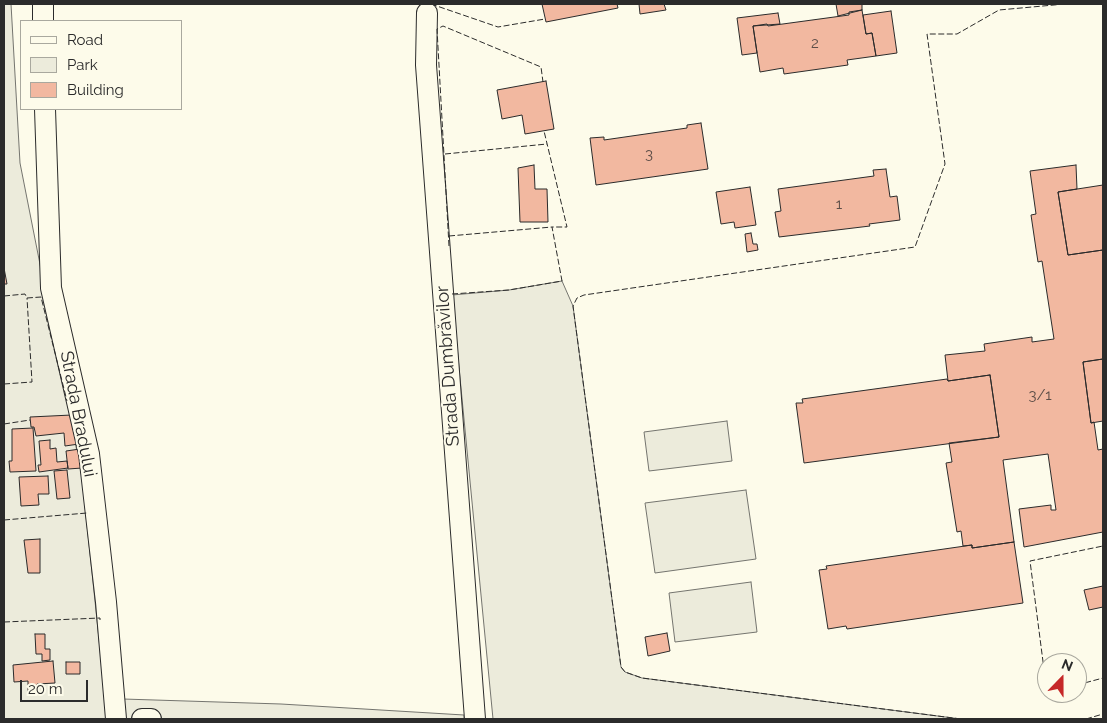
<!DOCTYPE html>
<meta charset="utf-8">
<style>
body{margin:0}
#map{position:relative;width:1107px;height:723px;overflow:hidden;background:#fdfbea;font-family:Raleway,sans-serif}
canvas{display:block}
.frame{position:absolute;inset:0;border:5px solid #2b2b2b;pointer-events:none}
.legend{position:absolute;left:20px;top:20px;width:162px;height:90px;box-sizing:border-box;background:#fdfbea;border:1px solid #a9a89e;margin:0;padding:6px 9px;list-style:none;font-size:15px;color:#2b2b2b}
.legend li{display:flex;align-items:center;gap:10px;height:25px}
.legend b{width:25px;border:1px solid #a9a89e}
.north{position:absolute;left:1037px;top:653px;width:50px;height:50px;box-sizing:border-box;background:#fdfbea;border:1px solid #a9a89e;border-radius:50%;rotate:22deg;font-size:14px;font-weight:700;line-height:20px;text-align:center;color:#2b2b2b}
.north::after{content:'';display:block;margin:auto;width:18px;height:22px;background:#c62828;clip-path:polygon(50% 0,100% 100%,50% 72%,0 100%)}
.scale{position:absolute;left:20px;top:680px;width:68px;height:22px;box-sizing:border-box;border:2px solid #2b2b2b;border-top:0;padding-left:6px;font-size:15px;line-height:18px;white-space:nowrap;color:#2b2b2b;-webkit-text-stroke:4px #fdfbea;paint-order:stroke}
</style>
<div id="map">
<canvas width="1107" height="723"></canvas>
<div class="frame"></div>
<ul class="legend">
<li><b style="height:6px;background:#fdfbea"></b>Road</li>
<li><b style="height:14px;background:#ecebdb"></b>Park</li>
<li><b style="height:14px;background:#f2b8a0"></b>Building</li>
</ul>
<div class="north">N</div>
<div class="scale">20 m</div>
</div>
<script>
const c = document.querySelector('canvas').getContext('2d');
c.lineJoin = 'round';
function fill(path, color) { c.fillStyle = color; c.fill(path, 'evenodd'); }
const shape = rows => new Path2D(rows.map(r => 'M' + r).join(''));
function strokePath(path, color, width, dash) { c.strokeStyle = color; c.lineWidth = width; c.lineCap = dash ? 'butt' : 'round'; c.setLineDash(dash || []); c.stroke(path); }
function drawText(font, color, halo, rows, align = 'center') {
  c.font = font + ' Raleway,sans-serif'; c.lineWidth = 4; c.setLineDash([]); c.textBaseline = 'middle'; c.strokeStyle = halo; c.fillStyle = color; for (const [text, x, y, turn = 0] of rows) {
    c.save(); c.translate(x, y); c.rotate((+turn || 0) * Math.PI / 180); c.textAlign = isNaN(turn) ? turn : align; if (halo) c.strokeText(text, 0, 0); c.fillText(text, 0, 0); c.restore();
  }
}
const green = shape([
 [4,4,11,4,20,163,82,477,106,706,123,699,281,704,464,715,464,719,4,719,4,4],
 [562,281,573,306,621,667,625,672,642,678,961,719,493,719,452,295,509,290,562,281],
 [727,421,732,461,649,471,644,432,727,421],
 [746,490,756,559,655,573,645,503,746,490],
 [751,582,757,632,675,642,669,593,751,582]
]);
fill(green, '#ecebdb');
strokePath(green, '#74746e', 1);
const building = shape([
 [542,4,617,4,618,8,546,22,542,4],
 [639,4,664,4,666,10,640,14,639,4],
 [836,4,862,4,862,10,838,16,836,4],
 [862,10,866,34,872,33,876,56,847,60,848,65,784,74,783,68,760,72,753,26,767,24,768,26,849,15,849,12,862,10],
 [891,11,897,53,876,56,872,33,866,34,863,15,891,11],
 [778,13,780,24,753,26,757,53,742,55,737,18,778,13],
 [546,81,554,129,525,134,522,115,502,119,497,90,546,81],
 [701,123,708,169,596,185,590,138,604,137,604,140,687,128,687,125,701,123],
 [534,165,535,189,547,189,548,222,520,222,518,168,534,165],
 [1076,165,1077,189,1058,192,1068,255,1103,250,1103,359,1083,362,1091,423,1094,422,1098,450,1103,449,1103,532,1024,547,1019,509,1051,505,1051,510,1056,510,1048,454,1003,460,1014,542,972,548,972,545,963,546,961,531,957,532,946,463,952,462,949,443,999,437,990,375,948,381,945,355,985,351,984,344,1032,337,1032,342,1054,339,1042,261,1038,262,1036,249,1031,215,1036,214,1030,171,1076,165],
 [886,169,890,197,897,196,900,220,869,224,870,226,779,237,775,212,781,211,778,189,874,176,873,170,886,169],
 [1103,185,1103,250,1068,255,1058,192,1103,185],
 [750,187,756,225,735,228,734,222,721,224,716,192,750,187],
 [751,233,753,244,757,244,758,250,747,252,745,234,751,233],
 [4,268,7,284,4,284,4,268],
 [1103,359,1103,421,1091,423,1083,362,1103,359],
 [990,375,999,437,804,463,796,403,803,403,802,399,947,379,948,381,990,375],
 [72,415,79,444,65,446,64,433,36,436,34,427,31,427,30,417,72,415],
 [33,428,36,471,10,472,9,461,12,461,12,429,33,428],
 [50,440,50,449,56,448,57,462,67,461,68,468,39,472,38,465,41,465,39,441,50,440],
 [80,449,82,468,68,469,66,451,80,449],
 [67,470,70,498,57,499,54,471,67,470],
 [48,476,49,494,38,494,39,505,21,506,19,477,48,476],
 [40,539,40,573,28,573,24,540,40,539],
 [1014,542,1023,603,847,629,846,626,828,629,819,570,827,569,826,566,972,545,972,548,1014,542],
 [1103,586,1103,607,1089,610,1084,590,1103,586],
 [667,633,670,651,648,656,645,637,667,633],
 [35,634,45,634,45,649,50,649,50,660,42,661,42,654,36,654,35,634],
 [53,661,55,683,37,684,38,691,28,692,28,681,14,682,13,665,53,661],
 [66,662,80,662,80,674,66,674,66,662]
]);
fill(building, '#f2b8a0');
strokePath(building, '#2b2b2b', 1);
const minor = shape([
 [43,4,43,21],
 [427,13,426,65,475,719],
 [45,109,51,288,89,454,106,602,116,719],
 [142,719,151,719]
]);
strokePath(minor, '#2b2b2b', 22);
strokePath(minor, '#fdfbea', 20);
strokePath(shape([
 [431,4,498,27,545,19],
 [445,154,547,144],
 [449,236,552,227],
 [449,246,437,29,443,26,541,67,543,82],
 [452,294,509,290,562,281,552,227,567,227,544,131],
 [4,296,25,294,27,298,41,297,67,401],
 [4,384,32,382,27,298],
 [4,424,30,420],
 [4,520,87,513],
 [4,622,100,618,100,620],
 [1047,679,1045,677,1030,561,1103,546],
 [1077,685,1103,678],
 [961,719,642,678,625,672,621,667,573,306,577,298,584,295,915,247,945,164,927,34,957,34,999,10,1065,4],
 [1086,719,1103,714]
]), '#2b2b2b', 1, [6, 2.5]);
drawText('15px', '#5d4e48', null, [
 ["2",815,43],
 ["3",649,154],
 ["1",839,204],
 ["3/1",1040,395]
]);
drawText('18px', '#2b2b2b', '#fdfbea', [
 ["Strada Dumbrăvilor",448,366,-94],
 ["Strada Bradului",78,414,79]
]);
</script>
